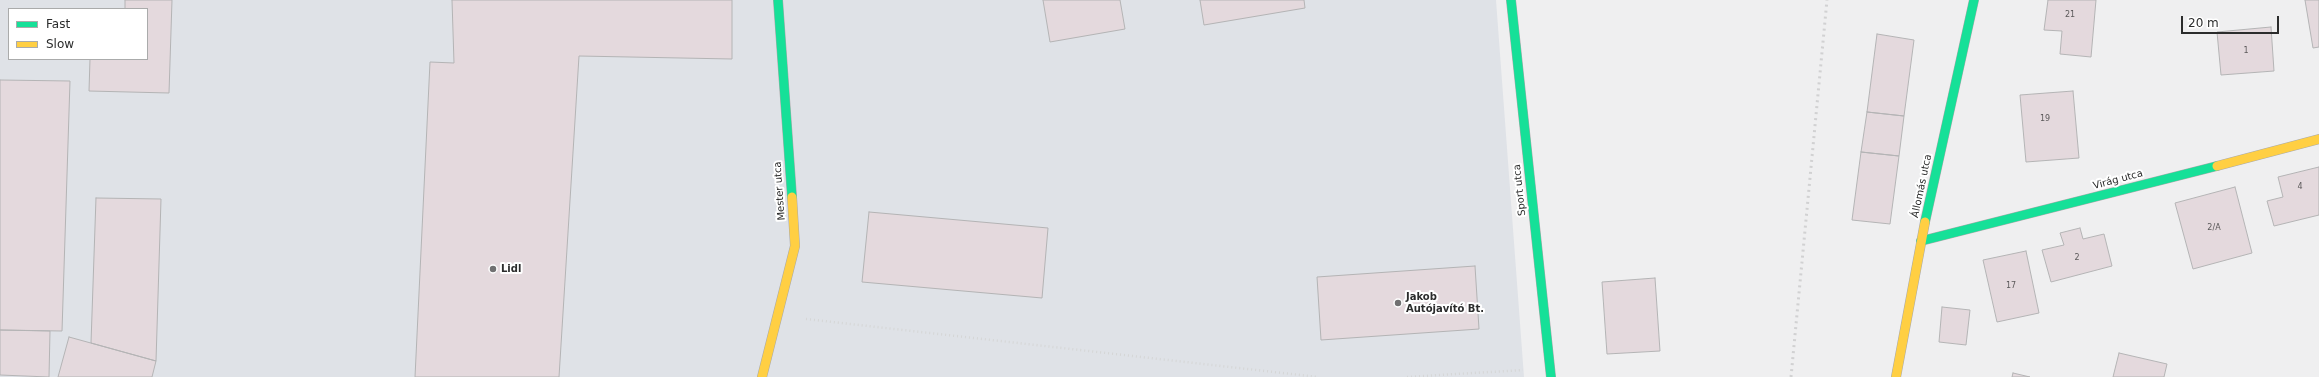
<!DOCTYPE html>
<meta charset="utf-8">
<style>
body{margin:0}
#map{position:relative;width:2319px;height:377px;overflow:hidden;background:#efeff0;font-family:"DejaVu Sans",sans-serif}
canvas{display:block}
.legend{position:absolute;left:8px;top:8px;width:140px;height:52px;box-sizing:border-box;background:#fff;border:1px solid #aaabab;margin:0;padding:5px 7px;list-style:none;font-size:12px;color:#2b2c2c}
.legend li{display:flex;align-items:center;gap:8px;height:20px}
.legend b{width:20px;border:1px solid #aaabab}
.scale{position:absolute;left:2181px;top:16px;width:98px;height:18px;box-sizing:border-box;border:2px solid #2b2c2c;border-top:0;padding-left:5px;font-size:12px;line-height:14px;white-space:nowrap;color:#2b2c2c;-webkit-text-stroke:3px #fff;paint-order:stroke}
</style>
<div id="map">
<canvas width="2319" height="377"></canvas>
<ul class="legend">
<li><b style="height:5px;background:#16e098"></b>Fast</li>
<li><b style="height:5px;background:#ffcf43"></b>Slow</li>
</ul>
<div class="scale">20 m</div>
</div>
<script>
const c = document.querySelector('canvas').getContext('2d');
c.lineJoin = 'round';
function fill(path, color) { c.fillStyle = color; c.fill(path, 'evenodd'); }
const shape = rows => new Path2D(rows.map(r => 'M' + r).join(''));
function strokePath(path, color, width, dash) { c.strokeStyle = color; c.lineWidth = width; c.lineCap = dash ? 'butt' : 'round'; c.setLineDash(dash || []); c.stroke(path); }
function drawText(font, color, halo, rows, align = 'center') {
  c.font = font + ' "DejaVu Sans",sans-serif'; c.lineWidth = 4; c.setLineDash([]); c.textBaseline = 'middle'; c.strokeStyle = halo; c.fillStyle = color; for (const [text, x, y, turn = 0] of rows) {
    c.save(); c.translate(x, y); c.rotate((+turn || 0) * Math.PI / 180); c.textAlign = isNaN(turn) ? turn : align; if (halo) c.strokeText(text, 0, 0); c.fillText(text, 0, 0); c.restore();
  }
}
fill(shape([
 [0,0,1496,0,1524,377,0,377],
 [9,9,147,9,147,59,9,59]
]), '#dfe2e7');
const building = shape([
 [125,0,172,0,169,93,89,91,90,59,147,59,147,9,125,9,125,0],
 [452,0,732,0,732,59,579,56,559,377,415,377,430,62,454,63,452,0],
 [1043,0,1120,0,1125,29,1050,42,1043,0],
 [1200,0,1304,0,1305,8,1204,25,1200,0],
 [2048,0,2096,0,2091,57,2060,54,2062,31,2044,30,2048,0],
 [2305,0,2319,0,2319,47,2313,48,2305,0],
 [2271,27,2274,71,2221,75,2217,32,2271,27],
 [1877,34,1914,40,1904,116,1867,112,1877,34],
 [0,80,70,81,62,331,0,330,0,80],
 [2073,91,2079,158,2026,162,2020,95,2073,91],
 [1867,112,1904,116,1899,156,1861,152,1867,112],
 [1861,152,1899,156,1890,224,1852,220,1861,152],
 [2319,167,2319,215,2274,226,2267,201,2283,197,2278,177,2319,167],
 [2235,187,2252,253,2193,269,2175,203,2235,187],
 [96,198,161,199,156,361,91,343,96,198],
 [869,212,1048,228,1042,298,862,282,869,212],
 [2080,228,2083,239,2104,234,2112,266,2051,282,2042,250,2064,245,2060,233,2080,228],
 [2026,251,2039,313,1997,322,1983,260,2026,251],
 [1475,266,1479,329,1321,340,1317,277,1475,266],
 [1655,278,1660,351,1607,354,1602,282,1655,278],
 [1942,307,1970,310,1966,345,1939,342,1942,307],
 [0,330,50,331,49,377,0,375,0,330],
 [69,337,156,361,152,377,58,377,69,337],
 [2119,353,2167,364,2164,377,2113,377,2119,353],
 [2013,373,2030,377,2012,377,2013,373]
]);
fill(building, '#e4d9dd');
strokePath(building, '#b4b4b5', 1);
const fast = shape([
 [778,0,792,197],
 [1511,0,1551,377],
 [1925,222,1974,0],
 [1921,241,2217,166]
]);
const slow = shape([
 [2217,166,2319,139],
 [762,377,795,246,792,197],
 [1896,377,1925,222]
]);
strokePath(fast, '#a9a9aa', 10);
strokePath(slow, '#a9a9aa', 10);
strokePath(shape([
 [806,319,1318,377],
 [1407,377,1523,370]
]), '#d5d6d6', 2.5, [1, 3]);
strokePath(fast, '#16e098', 9);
strokePath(slow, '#ffcf43', 9);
strokePath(shape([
 [1791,377,1827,0]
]), '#d1d1d2', 3, [2, 4]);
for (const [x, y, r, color] of [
 [493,269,4,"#707071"],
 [1398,303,4,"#707071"]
]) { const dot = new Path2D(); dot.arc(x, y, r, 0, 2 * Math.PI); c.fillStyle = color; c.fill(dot); strokePath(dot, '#fff', 1.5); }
drawText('8px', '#5a5859', null, [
 ["21",2070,15],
 ["1",2246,51],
 ["19",2045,119],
 ["4",2300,187],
 ["2/A",2214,228],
 ["2",2077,258],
 ["17",2011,286]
]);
drawText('10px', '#2b2c2c', '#fff', [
 ["Virág utca",2118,180,-15],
 ["Állomás utca",1922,186,-78],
 ["Sport utca",1520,190,-96],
 ["Mester utca",780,191,-94]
]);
drawText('bold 10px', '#2b2c2c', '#fff', [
 ["Lidl",501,269],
 ["Jakob",1406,297],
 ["Autójavító Bt.",1406,309]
], 'left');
</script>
